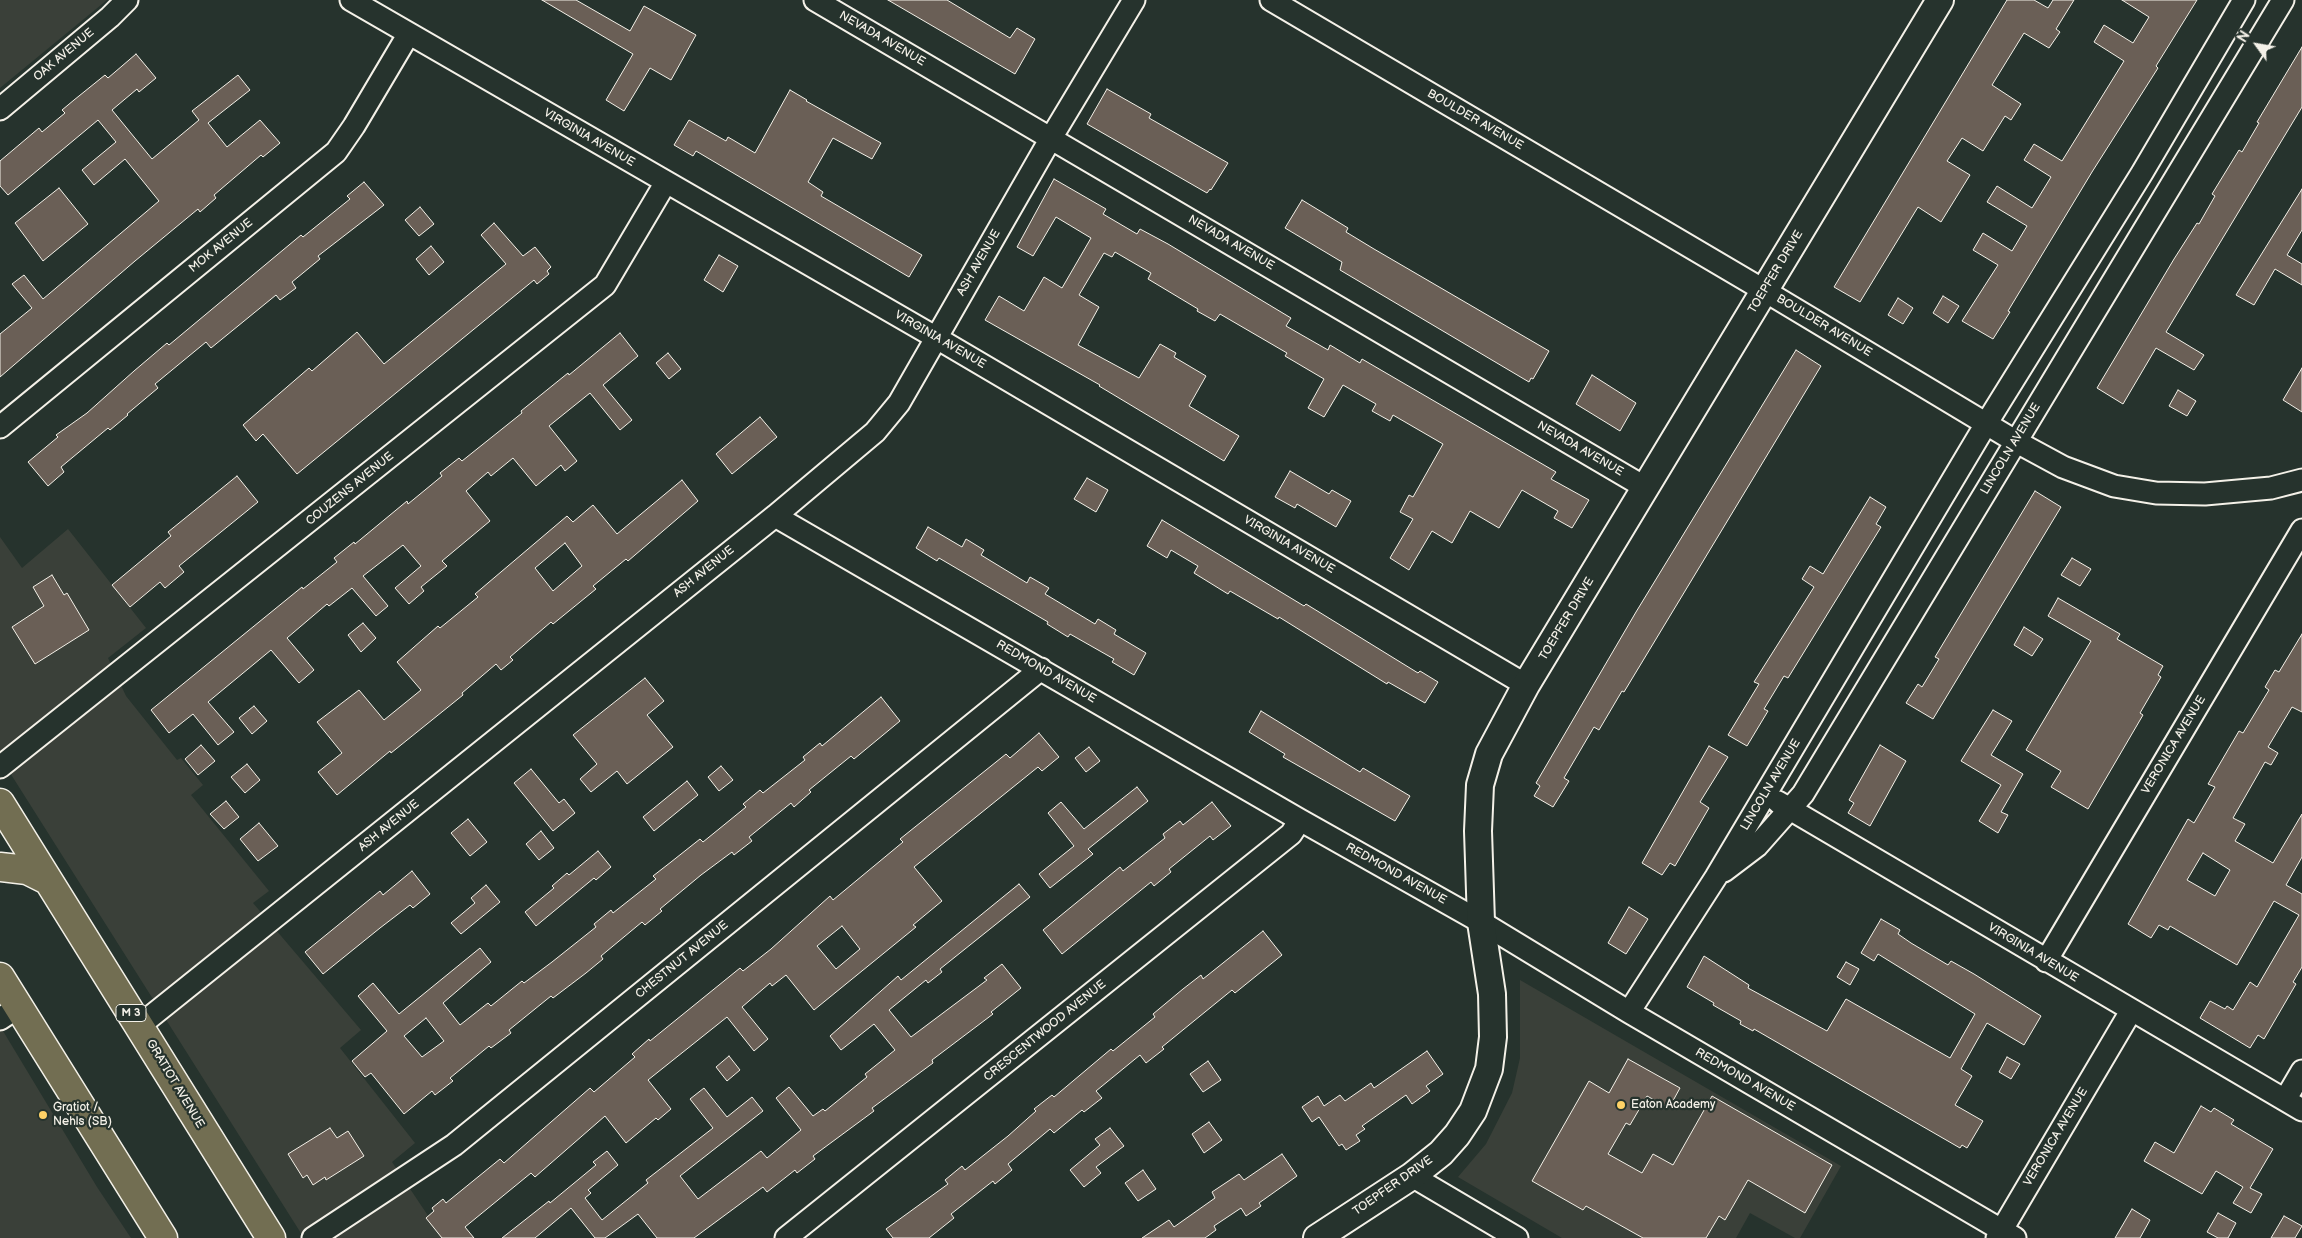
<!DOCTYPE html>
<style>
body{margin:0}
#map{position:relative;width:2302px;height:1238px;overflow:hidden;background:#26332d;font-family:"Balsamiq Sans",sans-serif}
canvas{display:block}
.north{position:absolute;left:2232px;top:20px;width:50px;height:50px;-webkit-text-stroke:4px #26332d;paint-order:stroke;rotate:302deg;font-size:14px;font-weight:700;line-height:20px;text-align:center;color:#f4f1e8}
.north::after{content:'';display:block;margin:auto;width:18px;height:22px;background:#f4f1e8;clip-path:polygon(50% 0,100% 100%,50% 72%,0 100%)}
</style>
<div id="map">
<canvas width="2302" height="1238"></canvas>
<div class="north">N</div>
</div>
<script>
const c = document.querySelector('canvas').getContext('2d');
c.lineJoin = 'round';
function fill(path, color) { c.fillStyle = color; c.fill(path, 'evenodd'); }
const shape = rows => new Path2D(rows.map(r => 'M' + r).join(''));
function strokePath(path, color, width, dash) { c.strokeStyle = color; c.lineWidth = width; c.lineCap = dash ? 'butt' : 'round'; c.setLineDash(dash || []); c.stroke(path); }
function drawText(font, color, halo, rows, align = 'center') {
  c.font = font + ' "Balsamiq Sans",sans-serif'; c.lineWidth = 4.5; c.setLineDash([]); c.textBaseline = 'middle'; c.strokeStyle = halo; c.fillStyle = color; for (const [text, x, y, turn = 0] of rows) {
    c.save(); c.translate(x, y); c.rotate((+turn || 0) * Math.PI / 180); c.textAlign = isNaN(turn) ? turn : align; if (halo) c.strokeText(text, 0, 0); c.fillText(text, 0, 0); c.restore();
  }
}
fill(shape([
 [0,0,107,0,0,88],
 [68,529,146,628,108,658,126,696,177,760,181,758,203,785,191,795,269,891,253,903,361,1030,340,1048,415,1143,392,1162,443,1238,304,1238,0,757,0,537,22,568],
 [1520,980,1841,1166,1800,1238,1795,1238,1750,1213,1736,1238,1562,1238,1458,1177,1486,1144,1512,1093,1520,1058],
 [0,1026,97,1187,131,1238,0,1238]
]), '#3a4039');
const building = shape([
 [542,0,576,0,630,31,644,6,696,35,671,80,650,68,624,111,606,100,633,54,542,0],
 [888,0,947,0,1010,38,1017,28,1035,39,1015,74,888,0],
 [2007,0,2034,0,2048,8,2053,0,2074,0,2056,29,2060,32,2049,48,2024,33,1992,85,2021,104,2011,120,2005,116,1983,151,1962,138,1947,161,1970,175,1941,222,1918,207,1860,302,1834,287,2007,0],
 [2122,0,2197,0,2156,66,2158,68,2092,172,2008,311,2010,312,1993,339,1962,321,1998,265,1973,250,1983,233,2012,251,2027,226,1987,202,1997,186,2032,208,2051,177,2024,160,2034,144,2062,161,2124,61,2094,42,2104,25,2133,43,2149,17,2122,0],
 [2302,47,2302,107,2166,332,2204,355,2194,370,2156,348,2123,404,2097,388,2174,259,2197,223,2199,224,2215,196,2212,194,2239,150,2242,152,2259,123,2257,122,2302,47],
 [136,54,156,78,139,92,137,89,112,110,152,159,199,120,192,111,238,75,250,90,208,123,227,147,260,120,280,143,263,157,261,155,214,195,216,198,200,212,198,209,135,261,0,377,0,334,32,308,12,284,24,275,43,299,159,201,125,159,94,185,82,170,116,142,98,120,8,195,0,186,0,161,39,128,42,132,65,113,62,110,74,100,105,75,108,78,136,54],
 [1107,89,1151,114,1149,118,1228,163,1211,190,1210,189,1207,193,1087,124,1107,89],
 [790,90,807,100,806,101,881,143,872,159,833,138,808,182,823,192,821,196,922,255,909,277,696,151,693,156,674,145,689,120,726,141,728,137,755,153,790,90],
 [1054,179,1106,209,1103,214,1137,234,1140,229,1168,244,1291,318,1286,326,1328,350,1330,345,1360,363,1362,359,1556,472,1551,479,1589,500,1572,528,1554,518,1558,511,1522,490,1499,528,1470,511,1452,543,1432,531,1409,570,1390,558,1413,519,1400,512,1409,495,1413,497,1443,444,1393,415,1390,421,1372,411,1376,404,1343,385,1324,417,1308,408,1324,379,1285,356,1287,353,1220,314,1215,321,1197,311,1198,309,1148,279,1151,273,1115,252,1112,257,1104,253,1079,295,1099,307,1078,345,1139,378,1160,344,1176,353,1174,357,1206,376,1189,406,1239,436,1224,461,1099,386,1100,385,985,320,999,296,1024,311,1044,277,1062,288,1091,238,1056,217,1033,256,1017,247,1054,179],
 [364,182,384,205,318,256,320,259,292,282,296,288,280,300,276,295,211,348,206,342,155,384,158,388,127,414,128,415,110,430,108,428,61,467,64,472,48,486,28,462,58,437,56,435,87,413,134,371,167,343,169,345,301,235,303,237,350,199,347,196,364,182],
 [59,188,88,224,43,261,15,223,59,188],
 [2302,189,2302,230,2287,255,2302,264,2302,285,2275,269,2254,305,2236,295,2302,189],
 [1302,200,1348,228,1346,232,1374,249,1549,351,1533,379,1531,378,1529,382,1340,270,1342,262,1285,228,1302,200],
 [420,207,434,224,419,236,405,220,420,207],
 [494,223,523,256,535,247,551,267,547,271,549,274,537,284,534,280,297,474,263,434,256,441,243,425,309,368,312,371,357,332,384,364,506,264,481,235,494,223],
 [431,246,444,262,429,275,416,259,431,246],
 [719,255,738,266,723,292,704,280,719,255],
 [1943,296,1959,306,1948,323,1933,313,1943,296],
 [1898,298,1913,308,1903,324,1888,315,1898,298],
 [620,333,638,356,603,385,632,420,620,430,590,393,549,426,577,461,565,471,561,465,536,486,513,458,491,476,488,472,466,491,490,521,442,561,447,566,421,587,424,591,409,604,395,588,421,566,403,545,363,576,388,606,376,616,352,588,329,606,327,604,287,638,314,670,299,683,271,650,208,702,234,732,218,745,193,714,169,733,151,710,302,587,303,589,337,562,334,558,354,542,355,544,407,501,408,504,442,476,440,473,459,458,462,461,522,413,521,411,568,373,569,375,620,333],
 [1796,350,1821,366,1624,692,1622,691,1599,730,1594,727,1564,778,1569,781,1553,807,1534,796,1540,786,1536,783,1636,612,1796,350],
 [668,353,681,369,669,379,656,363,668,353],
 [2302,368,2302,412,2283,400,2302,368],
 [1592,375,1636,403,1620,431,1576,404,1592,375],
 [2178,390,2196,401,2187,416,2169,406,2178,390],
 [760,417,777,437,732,474,716,454,760,417],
 [1290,471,1329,494,1332,490,1351,501,1336,527,1297,504,1295,508,1275,497,1290,471],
 [237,476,258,502,179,566,184,572,165,588,160,582,130,607,112,585,171,536,168,532,237,476],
 [1087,478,1108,490,1096,512,1074,499,1087,478],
 [682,480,698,501,628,561,626,559,593,586,596,589,553,624,551,622,510,657,513,660,501,670,496,664,462,693,463,695,391,753,390,751,337,795,318,772,342,753,317,722,359,690,384,720,421,690,397,662,438,626,440,628,478,597,475,594,567,516,573,522,593,505,617,534,682,480],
 [565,543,582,566,553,591,535,568,565,543],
 [2035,491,2061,507,1933,719,1906,703,1918,684,1922,687,1939,659,1935,657,2035,491],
 [1870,497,1886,507,1876,524,1881,527,1788,678,1784,676,1764,709,1768,711,1747,746,1728,735,1759,684,1754,682,1814,587,1802,579,1810,566,1823,574,1870,497],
 [1162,520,1304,606,1306,604,1418,673,1420,671,1438,682,1425,703,1388,682,1387,684,1279,617,1278,619,1230,591,1228,594,1194,573,1198,566,1171,550,1167,558,1147,546,1162,520],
 [928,527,962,547,966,539,984,550,981,555,1027,583,1030,577,1049,588,1045,594,1095,624,1098,619,1116,630,1114,634,1146,653,1134,675,1112,662,1114,659,1070,634,1068,637,1047,624,1048,622,939,558,937,561,916,548,928,527],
 [2072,558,2091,569,2080,586,2061,575,2072,558],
 [52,575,64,595,67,593,89,630,35,664,12,627,44,606,33,587,52,575],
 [2058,598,2120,634,2117,639,2163,666,2158,675,2161,677,2140,713,2143,715,2088,809,2051,787,2061,771,2026,750,2091,641,2048,616,2058,598],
 [363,623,376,638,361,652,348,635,363,623],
 [2024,627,2043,639,2032,656,2014,645,2024,627],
 [2302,634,2302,712,2292,707,2268,747,2278,753,2271,765,2265,762,2233,818,2245,824,2235,841,2273,863,2302,814,2302,857,2286,885,2302,894,2302,967,2293,982,2296,984,2264,1039,2258,1035,2250,1048,2200,1018,2210,1001,2225,1009,2227,1006,2233,1010,2250,982,2257,987,2299,915,2274,901,2237,965,2170,926,2168,930,2159,925,2151,938,2128,924,2188,819,2194,823,2215,787,2208,784,2239,731,2243,733,2269,690,2265,687,2275,670,2279,672,2302,634],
 [2203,853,2230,870,2215,896,2187,880,2203,853],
 [645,678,664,701,647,715,673,747,627,784,617,771,591,792,580,779,597,764,573,735,645,678],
 [881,697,900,721,854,759,851,756,809,790,811,792,794,807,791,803,749,837,752,841,734,855,732,852,701,875,660,909,662,911,645,925,642,922,601,956,603,959,586,973,553,998,551,996,509,1030,511,1033,491,1048,489,1046,450,1078,453,1081,435,1095,432,1091,404,1114,371,1073,365,1077,352,1061,387,1031,358,996,373,983,399,1014,480,948,491,962,443,1003,460,1025,488,1003,491,1006,522,981,524,983,552,962,596,927,594,924,611,910,613,913,656,879,653,876,671,862,700,839,703,842,746,807,743,804,760,790,763,793,805,760,803,757,820,743,822,746,881,697],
 [426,1018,444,1041,422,1057,404,1036,426,1018],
 [254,706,267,721,252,734,239,718,254,706],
 [1993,710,2012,721,1991,755,2023,774,2001,812,2008,815,1998,833,1979,821,2001,785,1961,761,1993,710],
 [1261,711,1360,772,1363,768,1410,796,1395,821,1283,757,1285,754,1249,732,1261,711],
 [1039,733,1059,757,1042,771,1038,767,914,867,942,901,913,925,916,927,814,1010,786,975,772,986,770,983,742,1007,768,1039,754,1051,727,1017,648,1080,671,1109,658,1120,656,1118,626,1143,605,1116,535,1177,531,1173,465,1227,474,1238,442,1238,426,1218,434,1211,432,1208,443,1199,446,1203,500,1159,504,1163,590,1088,594,1092,635,1057,632,1054,649,1039,650,1041,740,968,743,971,771,949,830,896,833,900,903,842,900,839,1006,754,1010,758,1039,733],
 [842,926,860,949,836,969,817,946,842,926],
 [201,745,215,761,198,775,185,759,201,745],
 [1880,745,1906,761,1870,826,1848,813,1854,803,1849,800,1880,745],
 [1709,746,1728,757,1700,802,1709,808,1675,866,1670,863,1662,875,1642,863,1709,746],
 [1089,747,1100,761,1086,772,1075,758,1089,747],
 [247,764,260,780,245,793,231,777,247,764],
 [721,766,733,780,719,791,708,777,721,766],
 [531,769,559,803,564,799,575,813,553,831,514,783,531,769],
 [687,781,698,795,654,831,643,817,687,781],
 [1137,787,1148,801,1088,849,1093,854,1050,888,1039,874,1074,846,1048,813,1061,802,1084,829,1137,787],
 [226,801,239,817,224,829,210,814,226,801],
 [1212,802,1231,826,1213,840,1210,836,1169,869,1171,872,1154,886,1151,882,1062,954,1043,930,1120,867,1123,871,1165,838,1163,834,1180,821,1183,825,1212,802],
 [468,819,487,842,470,856,451,833,468,819],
 [259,823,278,846,258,861,240,839,259,823],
 [541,831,554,848,539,860,526,844,541,831],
 [598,851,611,867,596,880,594,878,536,926,525,912,554,888,552,886,567,873,569,875,598,851],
 [412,871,430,894,413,908,410,905,380,928,323,974,305,952,380,891,383,895,412,871],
 [1019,884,1030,897,940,969,942,972,928,983,926,980,889,1010,911,1037,987,980,984,978,1002,964,1021,988,991,1012,993,1014,932,1060,933,1063,872,1108,874,1111,813,1156,815,1159,797,1173,795,1170,767,1192,763,1187,694,1238,657,1238,638,1214,605,1238,595,1238,571,1208,535,1238,502,1238,549,1201,550,1203,596,1165,593,1162,607,1151,618,1165,588,1190,591,1193,585,1198,602,1220,648,1183,646,1180,713,1128,690,1099,704,1088,727,1117,752,1097,763,1111,680,1176,698,1199,761,1151,767,1158,801,1130,776,1098,789,1087,813,1116,823,1109,825,1111,867,1077,865,1074,895,1050,874,1024,841,1050,830,1036,898,976,901,980,1019,884],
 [486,885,500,902,461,934,451,923,475,903,471,898,486,885],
 [1629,907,1648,919,1626,954,1608,943,1629,907],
 [1881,919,1900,930,1898,934,1911,943,1948,965,1951,961,1974,974,2041,1016,2024,1045,1987,1023,1961,1069,1972,1076,1955,1105,1983,1121,1967,1148,1962,1145,1960,1148,1754,1029,1753,1031,1740,1024,1741,1021,1713,1005,1714,1003,1687,987,1704,956,1749,985,1748,988,1827,1031,1846,999,1950,1058,1975,1014,1878,954,1874,961,1861,953,1881,919],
 [1263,931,1282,955,1235,993,1232,990,1162,1047,1164,1049,1146,1063,1140,1055,1096,1091,1102,1098,1084,1112,1082,1110,1054,1133,1050,1129,1008,1164,1012,1170,995,1184,993,1181,951,1214,954,1218,929,1238,893,1238,886,1229,948,1184,945,1180,962,1166,965,1170,1008,1136,1036,1111,1034,1109,1052,1095,1054,1097,1111,1049,1113,1051,1155,1017,1153,1014,1183,989,1201,975,1203,979,1263,931],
 [1846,962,1859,969,1850,985,1837,977,1846,962],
 [1427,1051,1443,1074,1426,1086,1430,1091,1412,1104,1406,1095,1362,1126,1365,1129,1356,1135,1360,1141,1346,1150,1342,1144,1339,1146,1319,1117,1312,1122,1302,1107,1318,1096,1324,1106,1340,1095,1345,1101,1371,1083,1374,1088,1427,1051],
 [729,1056,740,1070,727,1081,716,1067,729,1056],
 [2007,1057,2020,1064,2011,1079,1999,1072,2007,1057],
 [1628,1059,1680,1088,1669,1108,1647,1096,1630,1125,1626,1123,1608,1154,1642,1173,1653,1154,1673,1165,1712,1096,1832,1165,1805,1213,1748,1180,1725,1220,1719,1216,1706,1238,1643,1238,1586,1206,1583,1210,1532,1181,1589,1081,1609,1093,1628,1059],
 [1208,1061,1221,1080,1203,1092,1190,1074,1208,1061],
 [2201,1106,2211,1112,2214,1108,2234,1120,2231,1124,2273,1149,2250,1188,2262,1194,2251,1213,2233,1203,2243,1187,2216,1171,2202,1194,2144,1161,2155,1142,2174,1153,2201,1106],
 [1209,1122,1222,1140,1204,1153,1192,1134,1209,1122],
 [330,1128,337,1138,348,1131,364,1156,326,1180,325,1177,313,1185,307,1175,303,1178,288,1154,330,1128],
 [1110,1128,1124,1146,1096,1167,1101,1173,1084,1187,1070,1170,1100,1145,1095,1139,1110,1128],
 [1282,1154,1297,1176,1259,1203,1261,1206,1246,1216,1241,1208,1214,1226,1216,1230,1205,1238,1142,1238,1169,1220,1174,1227,1215,1198,1212,1192,1239,1174,1244,1180,1282,1154],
 [1143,1170,1156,1189,1138,1201,1125,1183,1143,1170],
 [2132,1209,2150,1220,2140,1238,2115,1238,2132,1209],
 [2218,1213,2236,1223,2228,1238,2218,1238,2207,1232,2218,1213],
 [2284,1216,2302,1226,2295,1238,2271,1238,2284,1216]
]);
fill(building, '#6a5f56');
strokePath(building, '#f4f1e8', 1);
const minor = shape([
 [351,0,935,337,1526,685],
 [815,0,1646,488],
 [1271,0,1765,291,2015,441,2063,467,2114,486,2156,493,2205,494,2271,488,2302,480],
 [0,109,110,17,127,0],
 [0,427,336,152,354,126,408,35],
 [775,516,1300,820,1481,922,1629,1012,2015,1238],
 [0,767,605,285,666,182],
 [1778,802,2302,1110],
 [1724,871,1757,846,1803,794,2283,0],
 [2046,961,2302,530],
 [1629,1012,1716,877,1986,424,2142,173,2244,0],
 [0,1019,18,1007],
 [139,1026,775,516,875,432,899,403,1051,138,1134,0],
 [2285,1100,2302,1071],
 [1412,1176,1517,1238],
 [313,1238,454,1145,1041,669],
 [786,1238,1291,834,1300,820],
 [1997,1238,2131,1011]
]);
const tertiary = shape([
 [1317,1238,1412,1176,1441,1153,1457,1135,1473,1111,1489,1069,1493,1037,1492,994,1481,922,1478,831,1480,785,1489,754,1526,685,1940,0]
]);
const primary = shape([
 [0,803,271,1238],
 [0,867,27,870,47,880],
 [0,977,163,1238]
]);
strokePath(minor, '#f4f1e8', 25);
strokePath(tertiary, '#f4f1e8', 30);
strokePath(primary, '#f4f1e8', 31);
strokePath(minor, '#26332d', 21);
strokePath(tertiary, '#26332d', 26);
strokePath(primary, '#726e52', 28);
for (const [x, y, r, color] of [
 [1621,1105,5,"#ffd166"],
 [43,1115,5,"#ffd166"]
]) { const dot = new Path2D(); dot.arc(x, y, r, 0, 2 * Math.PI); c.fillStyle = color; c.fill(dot); strokePath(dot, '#26332d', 2); }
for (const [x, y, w] of [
 [131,1013,30]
]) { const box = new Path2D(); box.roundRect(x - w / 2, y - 8.5, w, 17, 4); c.fillStyle = '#26332d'; c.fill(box); strokePath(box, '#f4f1e8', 1); }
drawText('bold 11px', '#f4f1e8', null, [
 ["M 3",131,1013]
]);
drawText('12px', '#f4f1e8', '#26332d', [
 ["NEVADA AVENUE",882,39,30],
 ["OAK AVENUE",64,55,-40],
 ["BOULDER AVENUE",1475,120,30],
 ["VIRGINIA AVENUE",589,138,30],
 ["NEVADA AVENUE",1231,243,30],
 ["MOK AVENUE",221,246,-39],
 ["ASH AVENUE",979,263,-60],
 ["TOEPFER DRIVE",1776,272,-59],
 ["BOULDER AVENUE",1824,326,31],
 ["VIRGINIA AVENUE",940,340,30],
 ["NEVADA AVENUE",1580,449,30],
 ["LINCOLN AVENUE",2011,449,-59],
 ["COUZENS AVENUE",350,489,-39],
 ["VIRGINIA AVENUE",1289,545,30],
 ["ASH AVENUE",704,572,-39],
 ["TOEPFER DRIVE",1567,619,-59],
 ["REDMOND AVENUE",1046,672,30],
 ["VERONICA AVENUE",2174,745,-59],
 ["LINCOLN AVENUE",1771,785,-59],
 ["ASH AVENUE",389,826,-39],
 ["REDMOND AVENUE",1396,874,29],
 ["VIRGINIA AVENUE",2033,953,31],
 ["CHESTNUT AVENUE",682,960,-39],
 ["CRESCENTWOOD AVENUE",1045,1031,-39],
 ["REDMOND AVENUE",1745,1080,30],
 ["GRATIOT AVENUE",175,1084,59],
 ["VERONICA AVENUE",2056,1137,-59],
 ["TOEPFER DRIVE",1393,1186,-35]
]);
drawText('12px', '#f4f1e8', '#26332d', [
 ["Eaton Academy",1631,1105],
 ["Gratiot /",53,1108],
 ["Nehls (SB)",53,1122]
], 'left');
</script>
